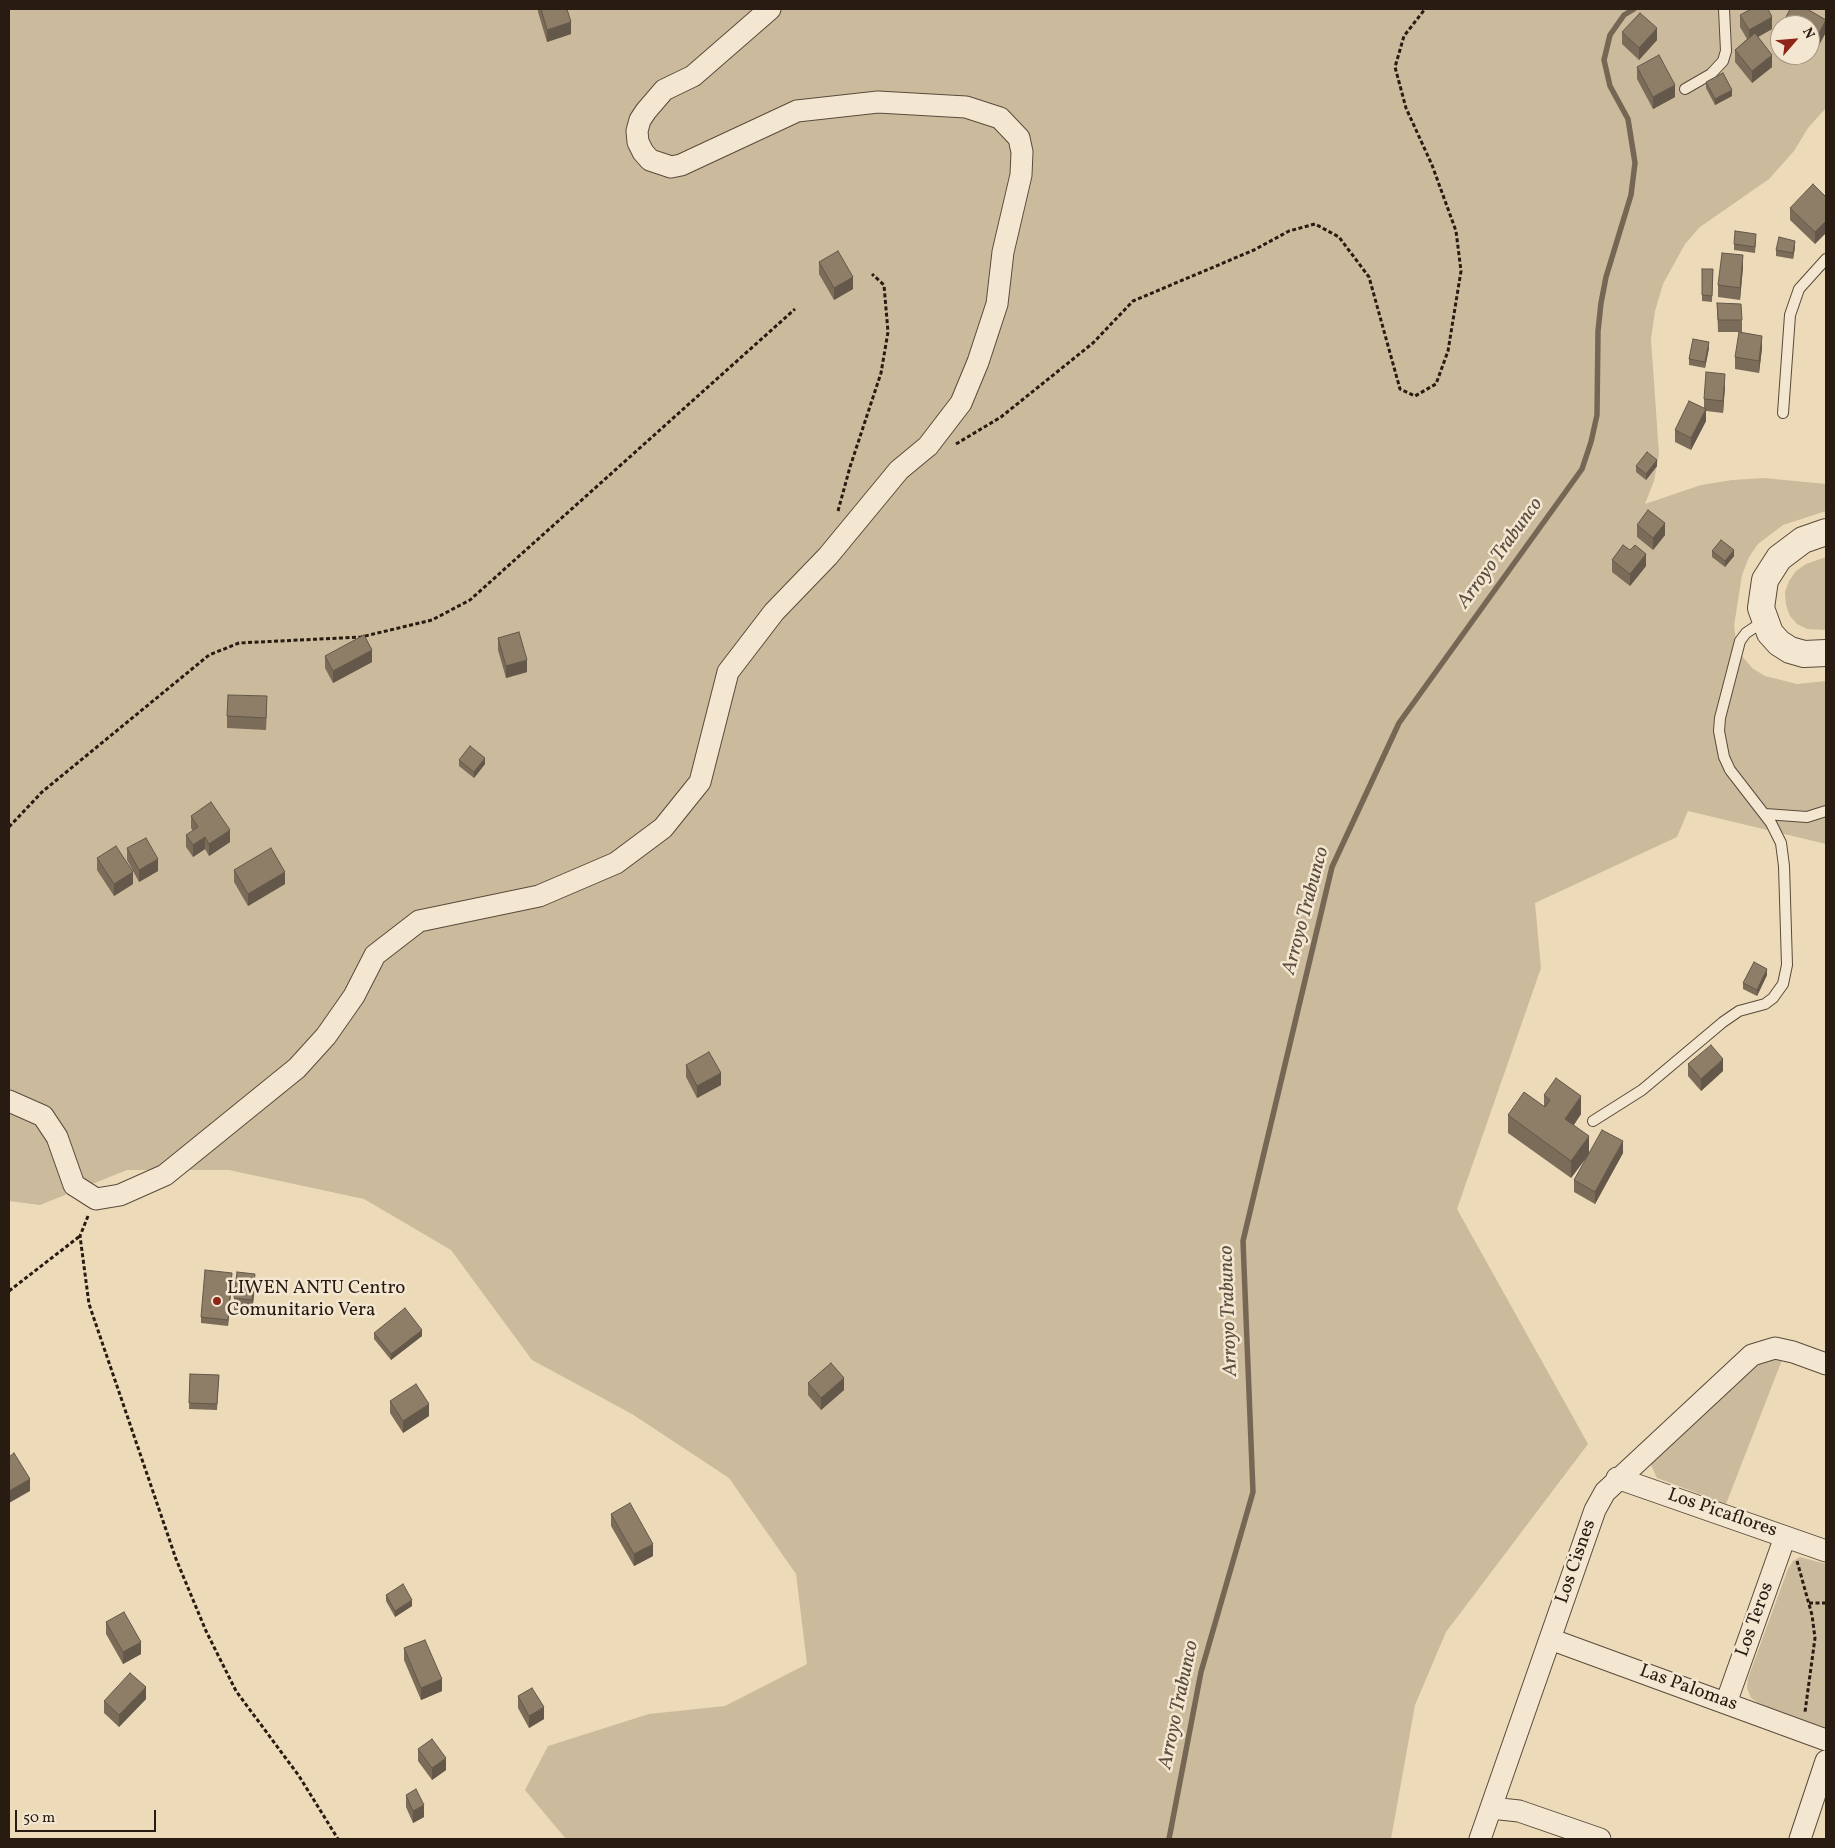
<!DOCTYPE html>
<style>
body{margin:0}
#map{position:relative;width:1835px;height:1848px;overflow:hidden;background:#eddab8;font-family:Vollkorn,serif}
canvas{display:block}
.frame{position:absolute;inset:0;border:10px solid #281b12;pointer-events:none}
.north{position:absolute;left:1770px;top:15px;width:50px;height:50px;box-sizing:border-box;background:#f3e7d1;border:1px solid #a29585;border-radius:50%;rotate:63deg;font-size:14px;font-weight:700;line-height:20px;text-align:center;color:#281b12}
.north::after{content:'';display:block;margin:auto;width:18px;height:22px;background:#8f2418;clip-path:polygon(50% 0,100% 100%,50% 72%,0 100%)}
.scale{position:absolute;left:15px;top:1810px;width:141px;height:22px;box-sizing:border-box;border:2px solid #281b12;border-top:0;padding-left:6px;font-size:15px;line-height:18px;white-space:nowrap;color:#281b12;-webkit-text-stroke:4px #f3e7d1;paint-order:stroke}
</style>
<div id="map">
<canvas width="1835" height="1848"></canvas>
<div class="frame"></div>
<div class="north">N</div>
<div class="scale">50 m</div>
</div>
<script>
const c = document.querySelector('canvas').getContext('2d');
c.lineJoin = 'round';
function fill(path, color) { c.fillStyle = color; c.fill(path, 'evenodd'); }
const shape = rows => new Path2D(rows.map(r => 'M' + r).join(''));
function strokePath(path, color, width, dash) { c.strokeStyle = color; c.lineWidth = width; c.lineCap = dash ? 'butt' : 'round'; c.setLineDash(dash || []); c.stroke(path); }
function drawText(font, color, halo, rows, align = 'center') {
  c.font = font + ' Vollkorn,serif'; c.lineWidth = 5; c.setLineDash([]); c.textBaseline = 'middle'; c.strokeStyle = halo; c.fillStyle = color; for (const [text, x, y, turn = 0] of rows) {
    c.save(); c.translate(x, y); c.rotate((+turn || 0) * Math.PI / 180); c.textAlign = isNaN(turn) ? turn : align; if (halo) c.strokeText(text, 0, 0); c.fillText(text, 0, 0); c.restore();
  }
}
fill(shape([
 [9,9,1826,9,1826,108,1808,128,1794,151,1769,179,1700,227,1685,244,1663,284,1655,311,1651,339,1659,454,1654,481,1645,504,1701,485,1732,480,1764,478,1826,484,1826,511,1783,525,1758,544,1749,557,1742,575,1734,626,1736,641,1742,656,1752,668,1765,676,1797,684,1826,681,1826,844,1688,811,1677,837,1535,903,1541,968,1457,1209,1588,1444,1446,1632,1415,1705,1391,1839,566,1839,525,1790,548,1746,649,1714,725,1706,807,1664,796,1574,729,1478,632,1414,532,1360,451,1250,364,1199,229,1170,127,1170,40,1205,9,1201],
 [1780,25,1810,25,1810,55,1780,55],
 [1826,557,1826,630,1807,629,1797,624,1790,616,1786,605,1785,592,1789,581,1796,571,1806,564],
 [1776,1359,1782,1360,1726,1504,1657,1478,1651,1465,1655,1458,1754,1368,1764,1361],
 [1800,1557,1826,1564,1826,1728,1760,1704,1751,1698,1747,1688,1748,1678,1788,1569,1793,1561]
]), '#ccba9c');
strokePath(shape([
 [1169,1839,1201,1672,1253,1492,1243,1241,1332,867,1399,723,1582,469,1591,442,1597,415,1598,331,1601,303,1606,277,1631,195,1635,163,1628,119,1610,86,1604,60,1610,35,1624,15,1634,9]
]), '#766754', 5.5);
const service = shape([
 [1685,89,1711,74,1723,61,1726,51,1724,9],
 [1783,413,1790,315,1799,289,1826,259],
 [1765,814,1807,817,1826,811],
 [1593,1121,1642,1090,1723,1022,1739,1011,1765,1004,1773,998,1783,984,1787,965,1784,866,1781,843,1771,823,1730,770,1724,757,1719,731,1720,718,1740,641,1746,633,1764,621]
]);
const minor = shape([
 [9,1101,43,1116,57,1137,74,1185,96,1199,120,1195,165,1175,297,1068,326,1036,354,996,375,955,419,921,539,896,616,863,663,828,700,782,728,672,774,612,828,556,899,470,928,446,961,403,978,362,997,304,1003,252,1021,175,1022,152,1019,138,1000,118,966,107,878,102,797,111,681,165,671,167,650,160,643,152,638,142,637,131,640,120,646,111,664,90,693,76,770,9],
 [1617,1478,1826,1551],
 [1550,1639,1826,1740],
 [1726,1703,1785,1537],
 [1491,1808,1519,1811,1600,1839],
 [1480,1839,1595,1510,1605,1492,1752,1355,1775,1348,1793,1352,1826,1364],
 [1800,1839,1826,1761]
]);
const tertiary = shape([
 [1826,532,1803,540,1779,558,1765,580,1761,608,1770,633,1779,643,1790,650,1804,654,1826,653]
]);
strokePath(service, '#594b3c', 12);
strokePath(minor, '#594b3c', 23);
strokePath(tertiary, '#594b3c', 28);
strokePath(shape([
 [956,444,1001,417,1093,343,1133,301,1254,250,1289,231,1315,224,1339,237,1369,277,1400,389,1415,396,1436,384,1448,351,1461,271,1456,231,1432,165,1406,108,1395,67,1404,36,1425,9],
 [838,511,850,467,881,373,888,332,884,285,872,274],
 [9,827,42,792,209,655,239,643,361,637,432,620,470,600,795,309],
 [88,1216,80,1236,89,1304,176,1559,206,1631,236,1691,299,1776,338,1839],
 [9,1291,80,1236],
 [1797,1561,1812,1615,1815,1638,1805,1712],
 [1809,1603,1826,1603]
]), '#281b12', 3, [4, 2.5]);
strokePath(service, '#f3e7d1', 10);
strokePath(minor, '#f3e7d1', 21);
strokePath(tertiary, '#f3e7d1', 26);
fill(shape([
 [538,9,567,9,571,34,547,42,538,12],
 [1790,9,1807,9,1826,20,1826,32,1818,47,1810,42,1810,25,1786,25,1786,17],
 [1740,15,1772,29,1758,37,1772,67,1752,83,1735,62,1735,50,1747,39,1740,27],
 [1622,32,1657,40,1639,60,1622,44],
 [1637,67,1675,97,1653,109,1637,79],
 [1706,82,1732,96,1715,105,1706,88],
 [1826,197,1815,244,1790,220,1790,208],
 [1756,240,1755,253,1734,250,1734,244],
 [1795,247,1793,259,1776,256,1776,250],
 [819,262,853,289,834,300,819,274],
 [1743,267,1740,300,1718,297,1718,285],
 [1702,269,1713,269,1712,302,1702,301],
 [1717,303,1742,320,1742,332,1718,332],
 [1709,348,1705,368,1689,365,1689,359],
 [1762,348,1759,373,1735,369,1735,357],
 [1725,386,1723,413,1706,411,1706,421,1691,450,1675,442,1675,430,1704,408,1704,399],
 [1636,466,1657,466,1646,480,1636,472],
 [1637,525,1665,535,1653,550,1637,537],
 [1712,551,1734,556,1725,567,1712,557],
 [1612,560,1646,566,1630,586,1612,572],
 [498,638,527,672,506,678,498,650],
 [325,656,372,662,333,683,325,668],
 [267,708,266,730,227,728,227,716],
 [459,760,485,764,474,778,459,766],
 [191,816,230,842,209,856,205,849,193,857,186,847,186,835,193,831,191,828],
 [127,848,158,871,139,882,127,860],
 [97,858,133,884,114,896,97,870],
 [234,870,285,884,248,906,234,882],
 [1767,975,1757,996,1743,989,1743,983],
 [1688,1064,1723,1071,1701,1091,1688,1076],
 [686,1065,721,1085,697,1098,686,1077],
 [1544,1095,1581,1114,1574,1125,1589,1154,1623,1153,1595,1204,1574,1192,1574,1180,1589,1154,1571,1178,1508,1133,1508,1115,1544,1106],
 [232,1279,228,1326,201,1323,201,1317],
 [255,1286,252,1312,234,1310,234,1298],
 [374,1333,422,1336,391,1360,374,1339],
 [190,1374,219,1375,217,1410,189,1409],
 [808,1383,844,1390,821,1410,808,1395],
 [390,1401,429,1416,403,1433,390,1413],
 [611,1514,653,1556,634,1566,611,1526],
 [386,1595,412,1606,395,1617,386,1601],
 [106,1622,141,1654,123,1664,106,1634],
 [404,1648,442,1691,421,1700,404,1660],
 [518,1696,544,1719,529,1728,518,1708],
 [146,1699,119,1727,104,1713,104,1701],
 [418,1749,446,1770,432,1780,418,1761],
 [406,1795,424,1817,413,1823,406,1807]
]), '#7a6c59');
fill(shape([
 [1772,17,1772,29,1749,42,1749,30],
 [1826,20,1826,32,1818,47,1818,35],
 [571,22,571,34,547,42,547,30],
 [1657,28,1657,40,1639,60,1639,48],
 [1772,55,1772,67,1752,83,1752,71],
 [1675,85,1675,97,1653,109,1653,97],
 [1732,90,1732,96,1715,105,1715,99],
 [1826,221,1826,233,1815,244,1815,232],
 [1795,241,1795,247,1793,259,1793,253],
 [1743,255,1743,267,1740,300,1740,288],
 [853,277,853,289,834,300,834,288],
 [1762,336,1762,348,1759,373,1759,361],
 [1709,342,1709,348,1705,368,1705,362],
 [1725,374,1725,386,1723,413,1723,401],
 [1706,409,1706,421,1691,450,1691,438],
 [1657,460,1657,466,1646,480,1646,474],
 [1665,523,1665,535,1653,550,1653,538],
 [1734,550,1734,556,1725,567,1725,561],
 [1646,554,1646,566,1630,586,1630,574],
 [372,650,372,662,333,683,333,671],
 [527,660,527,672,506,678,506,666],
 [485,758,485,764,474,778,474,772],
 [230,830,230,842,209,856,209,844],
 [205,837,205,849,193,857,193,845],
 [158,859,158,871,139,882,139,870],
 [133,872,133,884,114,896,114,884],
 [285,872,285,884,248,906,248,894],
 [1767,969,1767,975,1757,996,1757,990],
 [1723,1059,1723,1071,1701,1091,1701,1079],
 [721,1073,721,1085,697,1098,697,1086],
 [1581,1096,1581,1114,1565,1137,1565,1119],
 [1589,1136,1589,1154,1571,1178,1571,1161],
 [1623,1141,1623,1153,1595,1204,1595,1192],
 [232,1273,232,1279,228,1326,228,1320],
 [255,1274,255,1286,252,1312,252,1300],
 [422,1330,422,1336,391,1360,391,1354],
 [844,1378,844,1390,821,1410,821,1398],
 [429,1404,429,1416,403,1433,403,1421],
 [30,1479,30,1491,9,1503,9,1491],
 [653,1544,653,1556,634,1566,634,1554],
 [412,1600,412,1606,395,1617,395,1611],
 [141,1642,141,1654,123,1664,123,1652],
 [442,1679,442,1691,421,1700,421,1688],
 [146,1687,146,1699,119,1727,119,1715],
 [544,1707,544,1719,529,1728,529,1716],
 [446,1758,446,1770,432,1780,432,1768],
 [424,1805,424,1817,413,1823,413,1811]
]), '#635849');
const building = shape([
 [541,9,567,9,571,22,547,30,541,9],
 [1751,9,1768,9,1772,17,1749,30,1740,15,1751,9],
 [1790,9,1807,9,1826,20,1818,35,1810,30,1810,25,1801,25,1786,17,1790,9],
 [1640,13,1657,28,1639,48,1622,32,1640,13],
 [1755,33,1772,55,1752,71,1735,50,1755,33],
 [1659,55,1675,85,1653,97,1637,67,1659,55],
 [1723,73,1732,90,1715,99,1706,82,1723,73],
 [1813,184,1826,197,1826,221,1815,232,1790,208,1813,184],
 [1735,231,1756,234,1755,247,1734,244,1735,231],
 [1779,237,1795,241,1793,253,1776,250,1779,237],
 [838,251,853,277,834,288,819,262,838,251],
 [1722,253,1743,255,1740,288,1718,285,1722,253],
 [1702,269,1713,269,1712,296,1702,295,1702,269],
 [1717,303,1741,304,1742,320,1718,320,1717,303],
 [1739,332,1762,336,1759,361,1735,357,1739,332],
 [1693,339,1709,342,1705,362,1689,359,1693,339],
 [1706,372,1725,374,1723,401,1704,399,1706,372],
 [1689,401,1706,409,1691,438,1675,430,1689,401],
 [1647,452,1657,460,1646,474,1636,466,1647,452],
 [1648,510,1665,523,1653,538,1637,525,1648,510],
 [1721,540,1734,550,1725,561,1712,551,1721,540],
 [1623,545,1630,550,1635,545,1646,554,1630,574,1612,560,1623,545],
 [519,632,527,660,506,666,498,638,519,632],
 [364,635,372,650,333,671,325,656,364,635],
 [228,695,267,696,266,718,227,716,228,695],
 [470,746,485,758,474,772,459,760,470,746],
 [211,802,230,830,209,844,205,837,193,845,186,835,198,827,191,816,211,802],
 [146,838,158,859,139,870,127,848,146,838],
 [116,846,133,872,114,884,97,858,116,846],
 [271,848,285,872,248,894,234,870,271,848],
 [1754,962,1767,969,1757,990,1743,983,1754,962],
 [1711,1045,1723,1059,1701,1079,1688,1064,1711,1045],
 [709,1052,721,1073,697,1086,686,1065,709,1052],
 [1556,1078,1581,1096,1565,1119,1589,1136,1571,1161,1508,1115,1524,1092,1545,1107,1550,1100,1544,1095,1556,1078],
 [1602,1130,1623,1141,1595,1192,1574,1180,1602,1130],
 [205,1270,232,1273,228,1320,201,1317,205,1270],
 [237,1272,255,1274,252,1300,234,1298,237,1272],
 [405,1308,422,1330,391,1354,374,1333,405,1308],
 [831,1363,844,1378,821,1398,808,1383,831,1363],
 [190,1374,219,1375,217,1404,189,1403,190,1374],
 [416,1384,429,1404,403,1421,390,1401,416,1384],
 [14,1453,30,1479,9,1491,9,1457,14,1453],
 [630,1503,653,1544,634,1554,611,1514,630,1503],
 [403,1584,412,1600,395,1611,386,1595,403,1584],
 [124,1612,141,1642,123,1652,106,1622,124,1612],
 [425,1640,442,1679,421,1688,404,1648,425,1640],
 [130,1673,146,1687,119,1715,104,1701,130,1673],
 [532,1688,544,1707,529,1716,518,1696,532,1688],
 [432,1739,446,1758,432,1768,418,1749,432,1739],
 [416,1789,424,1805,413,1811,406,1795,416,1789]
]);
fill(building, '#8e7e68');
strokePath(building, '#635849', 1);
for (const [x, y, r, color] of [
 [217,1301,5,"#8f2418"]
]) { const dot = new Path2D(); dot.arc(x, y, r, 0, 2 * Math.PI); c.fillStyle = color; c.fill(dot); strokePath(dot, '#f3e7d1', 2); }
drawText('19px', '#281b12', '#f3e7d1', [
 ["LIWEN ANTU Centro",227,1290],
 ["Comunitario Vera",227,1312]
], 'left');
drawText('19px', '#281b12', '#f3e7d1', [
 ["Los Picaflores",1722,1514,19],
 ["Los Cisnes",1577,1562,-71],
 ["Los Teros",1756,1620,-70],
 ["Las Palomas",1688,1689,20]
]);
drawText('italic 20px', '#5c4d3e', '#f3e7d1', [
 ["Arroyo Trabunco",1501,554,-54],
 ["Arroyo Trabunco",1307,911,-75],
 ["Arroyo Trabunco",1230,1311,-92],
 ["Arroyo Trabunco",1180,1705,-78]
]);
</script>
